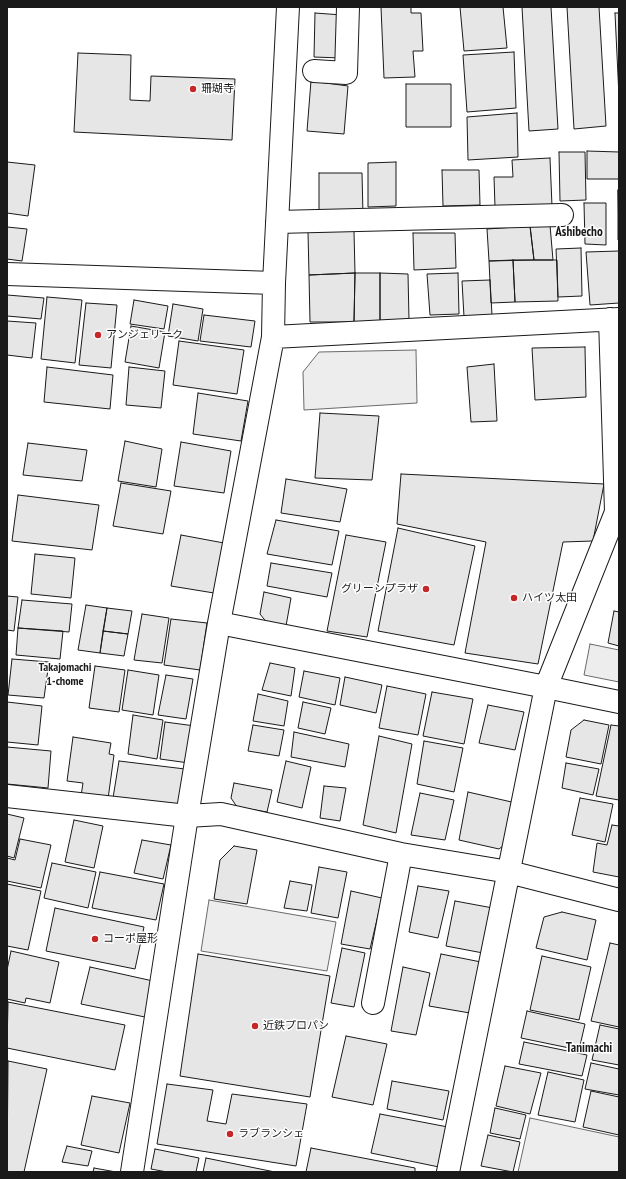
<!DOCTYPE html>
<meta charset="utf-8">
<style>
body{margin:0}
#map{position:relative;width:626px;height:1179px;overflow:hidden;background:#fff;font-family:"PT Sans Narrow",sans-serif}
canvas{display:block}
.frame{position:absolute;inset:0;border:8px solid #1a1a1a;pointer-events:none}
</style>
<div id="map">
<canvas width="626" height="1179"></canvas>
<div class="frame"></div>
</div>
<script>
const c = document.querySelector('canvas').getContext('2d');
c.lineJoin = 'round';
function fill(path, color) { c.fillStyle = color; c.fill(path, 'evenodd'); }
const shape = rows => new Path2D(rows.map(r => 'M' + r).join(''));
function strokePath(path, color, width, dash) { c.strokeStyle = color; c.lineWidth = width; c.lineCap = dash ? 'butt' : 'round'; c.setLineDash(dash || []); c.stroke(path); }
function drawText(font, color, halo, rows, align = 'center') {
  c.font = font + ' "PT Sans Narrow","Noto Sans JP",sans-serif'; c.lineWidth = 3; c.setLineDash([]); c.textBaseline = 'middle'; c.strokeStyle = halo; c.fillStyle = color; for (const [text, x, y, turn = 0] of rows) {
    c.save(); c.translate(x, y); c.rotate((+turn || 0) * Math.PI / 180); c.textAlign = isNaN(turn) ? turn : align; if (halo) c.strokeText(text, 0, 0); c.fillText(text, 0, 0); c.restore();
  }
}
const built = shape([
 [416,350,417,403,304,410,303,372,319,352,416,350],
 [590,644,619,650,619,682,584,675,590,644],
 [209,900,336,922,327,971,201,951,209,900],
 [530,1118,619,1137,619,1172,518,1172,530,1118]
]);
fill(built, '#ededed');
strokePath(built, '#6a6a6a', 1);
const building = shape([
 [381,7,411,7,411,13,421,13,423,51,413,51,415,77,384,78,381,7],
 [460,7,503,7,507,48,464,51,460,7],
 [522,7,551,7,558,129,529,131,522,7],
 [567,7,599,7,606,126,574,129,567,7],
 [315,13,342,15,341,58,314,57,315,13],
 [615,13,619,13,619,97,615,13],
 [514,52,516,108,467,112,463,55,514,52],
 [78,53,131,55,130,100,150,101,151,76,235,79,232,140,74,132,78,53],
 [311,81,348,86,344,134,307,131,311,81],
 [406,84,451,84,451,127,406,127,406,84],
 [517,113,518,157,468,160,467,117,517,113],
 [587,151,619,152,619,179,587,179,587,151],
 [559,152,585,152,586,200,560,201,559,152],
 [550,158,552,206,495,207,494,177,513,177,512,160,550,158],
 [7,162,35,165,28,216,7,213,7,162],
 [396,162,396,206,368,207,368,163,396,162],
 [442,170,479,170,480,205,443,206,442,170],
 [319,173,362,173,363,215,319,215,319,173],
 [618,190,619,240,618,240,618,190],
 [584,203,606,203,606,245,585,244,584,203],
 [550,225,553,260,534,260,530,226,550,225],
 [530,226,534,260,489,261,487,229,530,226],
 [7,227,27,229,22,261,7,259,7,227],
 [354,231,355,273,309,275,308,232,354,231],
 [413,233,455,233,456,268,414,270,413,233],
 [581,248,582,296,558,297,556,249,581,248],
 [619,251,619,303,590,305,586,252,619,251],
 [513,260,557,260,558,301,515,302,513,260],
 [513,260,515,302,491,303,489,261,513,260],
 [355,273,354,322,310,322,309,275,355,273],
 [355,273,380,273,380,321,354,322,355,273],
 [380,273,408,274,409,320,380,321,380,273],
 [458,273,459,314,430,315,427,274,458,273],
 [490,280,492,315,464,317,462,281,490,280],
 [7,295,44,298,41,319,7,316,7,295],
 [47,297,82,300,75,363,41,359,47,297],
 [134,300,168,306,164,329,130,324,134,300],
 [86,303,117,305,111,368,79,365,86,303],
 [173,304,203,309,198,341,168,336,173,304],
 [204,315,255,321,251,347,200,341,204,315],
 [7,321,36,323,32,358,7,355,7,321],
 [131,326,165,332,159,368,125,362,131,326],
 [179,341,244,350,237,394,173,385,179,341],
 [585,347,586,397,535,400,532,348,585,347],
 [494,364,497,421,471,422,467,367,494,364],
 [47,367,113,375,110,409,44,402,47,367],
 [129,367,165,371,161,408,126,405,129,367],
 [198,393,248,401,241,441,193,434,198,393],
 [320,413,379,416,372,480,315,478,320,413],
 [125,441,162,449,156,487,118,481,125,441],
 [181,442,231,451,224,493,174,486,181,442],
 [28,443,87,450,82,481,23,475,28,443],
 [401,474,604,484,593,541,563,542,538,664,465,653,486,542,397,524,401,474],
 [286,479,347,489,340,522,281,513,286,479],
 [121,483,171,491,163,534,113,526,121,483],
 [18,495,99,505,92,550,12,541,18,495],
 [276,520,339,531,332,565,267,554,276,520],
 [398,528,475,546,454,645,378,631,398,528],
 [181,535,224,543,214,593,171,586,181,535],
 [346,535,386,542,367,637,327,631,346,535],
 [35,554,75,558,71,598,31,594,35,554],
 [271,563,332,573,327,597,267,586,271,563],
 [264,592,291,598,286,626,268,624,260,614,264,592],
 [7,596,18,597,14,631,7,630,7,596],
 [22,600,72,604,69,632,18,628,22,600],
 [86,605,107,608,100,653,78,650,86,605],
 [107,608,132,611,128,634,103,631,107,608],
 [614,611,619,612,619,646,608,643,614,611],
 [142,614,169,618,162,663,134,660,142,614],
 [171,619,207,623,200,670,164,665,171,619],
 [18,628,63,631,60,659,16,655,18,628],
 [103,631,128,634,124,656,100,653,103,631],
 [12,659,49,662,44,698,8,695,12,659],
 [270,663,295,668,291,696,262,690,270,663],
 [95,666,125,670,119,712,89,708,95,666],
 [128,670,159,675,153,715,122,710,128,670],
 [304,671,340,678,335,705,299,697,304,671],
 [166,675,193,679,186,719,158,715,166,675],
 [345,677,382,685,376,713,340,705,345,677],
 [387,686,426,694,418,735,379,728,387,686],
 [432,692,473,699,464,744,423,736,432,692],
 [258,694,288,701,284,726,253,721,258,694],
 [7,702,42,706,38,745,7,742,7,702],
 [303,702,331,708,325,734,298,728,303,702],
 [488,705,524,712,515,750,479,743,488,705],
 [133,715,163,720,157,759,128,754,133,715],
 [584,720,609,725,601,764,566,757,571,730,584,720],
 [165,722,195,726,189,763,160,759,165,722],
 [253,725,284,730,279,756,248,751,253,725],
 [611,725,619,726,619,800,596,796,611,725],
 [294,732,349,744,345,767,291,757,294,732],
 [379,736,412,744,396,833,363,825,379,736],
 [73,737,111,743,109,754,114,755,108,799,81,796,83,783,67,781,73,737],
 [424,741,463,748,454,792,417,784,424,741],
 [7,747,51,751,48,788,7,784,7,747],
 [119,761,185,769,180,806,113,798,119,761],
 [286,761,311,767,302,808,277,802,286,761],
 [566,763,599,769,593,795,562,788,566,763],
 [234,783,272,790,267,812,237,807,231,798,234,783],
 [324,786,346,788,340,821,320,818,324,786],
 [468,792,516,803,508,842,499,849,459,840,468,792],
 [420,793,454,800,445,840,411,835,420,793],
 [580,798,613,804,605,842,572,835,580,798],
 [7,814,24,818,14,858,7,856,7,814],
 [74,820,103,826,94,868,65,862,74,820],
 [612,825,619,826,619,877,593,872,597,843,607,845,612,825],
 [20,839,51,845,41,888,7,881,7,858,15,860,20,839],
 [142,840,171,845,163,879,134,873,142,840],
 [234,846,257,850,247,904,214,899,220,860,234,846],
 [52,863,96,872,88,908,44,898,52,863],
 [319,867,347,872,338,918,311,913,319,867],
 [100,872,164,884,156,920,92,908,100,872],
 [290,881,312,885,307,911,284,908,290,881],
 [7,884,41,891,28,950,7,946,7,884],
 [418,886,449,891,438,938,409,932,418,886],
 [351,891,382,898,370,949,341,944,351,891],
 [455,901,493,908,483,953,446,946,455,901],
 [55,908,144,927,135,969,46,951,55,908],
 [562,912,596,920,587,960,536,948,544,917,562,912],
 [610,943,619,945,619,1027,591,1021,610,943],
 [342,948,365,953,354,1007,331,1003,342,948],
 [11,951,59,962,50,1003,26,998,25,1003,7,999,7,970,11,951],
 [198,954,330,976,310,1097,180,1076,198,954],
 [441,954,481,962,470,1013,429,1006,441,954],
 [542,956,591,967,579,1020,530,1010,542,956],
 [90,967,153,981,145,1017,81,1004,90,967],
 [403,967,430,973,416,1035,391,1031,403,967],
 [8,1002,125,1025,115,1070,7,1048,8,1002],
 [527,1011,585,1024,579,1050,521,1038,527,1011],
 [600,1025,619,1029,619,1065,592,1060,600,1025],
 [346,1036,387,1044,373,1105,332,1097,346,1036],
 [524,1042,587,1055,582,1076,519,1064,524,1042],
 [8,1061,47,1069,24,1172,7,1172,8,1061],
 [591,1063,619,1069,619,1095,585,1089,591,1063],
 [505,1066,541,1073,530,1114,496,1106,505,1066],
 [548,1072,584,1080,575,1122,538,1115,548,1072],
 [392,1081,449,1091,443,1120,387,1109,392,1081],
 [167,1084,213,1090,207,1121,226,1124,232,1094,307,1104,296,1166,157,1144,167,1084],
 [591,1091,619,1097,619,1135,583,1127,591,1091],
 [92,1096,130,1103,119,1153,81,1145,92,1096],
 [495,1108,526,1115,520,1139,490,1133,495,1108],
 [380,1114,448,1127,439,1167,371,1153,380,1114],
 [488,1135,520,1142,513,1172,481,1166,488,1135],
 [67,1146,92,1151,88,1166,62,1162,67,1146],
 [311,1148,415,1168,415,1172,306,1172,311,1148],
 [155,1149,199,1158,196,1172,167,1172,151,1169,155,1149],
 [206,1158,275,1172,203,1172,206,1158],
 [94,1168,116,1172,93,1172,94,1168]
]);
fill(building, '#e6e6e6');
strokePath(building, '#1a1a1a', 1);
const minor = shape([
 [314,71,346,73,348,7],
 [277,222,562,215],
 [7,274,274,283],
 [273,337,619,319],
 [219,623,546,687,619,702],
 [7,796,187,816,221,814,401,854,509,872,619,900],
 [373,1003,401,854],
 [132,1172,187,816,219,623,273,337,274,283,288,7],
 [448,1172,546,687,616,512,610,319]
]);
strokePath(minor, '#1a1a1a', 24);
strokePath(minor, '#fff', 22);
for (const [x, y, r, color] of [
 [193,89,4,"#c62828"],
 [98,335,4,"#c62828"],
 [426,589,4,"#c62828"],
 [514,598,4,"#c62828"],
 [95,939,4,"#c62828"],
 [255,1026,4,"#c62828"],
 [230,1134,4,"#c62828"]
]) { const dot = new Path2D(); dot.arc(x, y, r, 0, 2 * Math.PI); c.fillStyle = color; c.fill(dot); strokePath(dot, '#fff', 1.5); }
drawText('11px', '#1a1a1a', '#fff', [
 ["珊瑚寺",201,89],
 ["アンジェリーク",106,335],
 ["グリーンプラザ",418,589,"right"],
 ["ハイツ太田",522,598],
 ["コーポ屋形",103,939],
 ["近鉄プロパン",263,1026],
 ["ラブランシェ",238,1134]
], 'left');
drawText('bold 12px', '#1a1a1a', '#fff', [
 ["Takajomachi",65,668],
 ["1-chome",65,682]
]);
drawText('bold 13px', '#1a1a1a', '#fff', [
 ["Ashibecho",579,232],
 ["Tanimachi",589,1048]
]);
</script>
